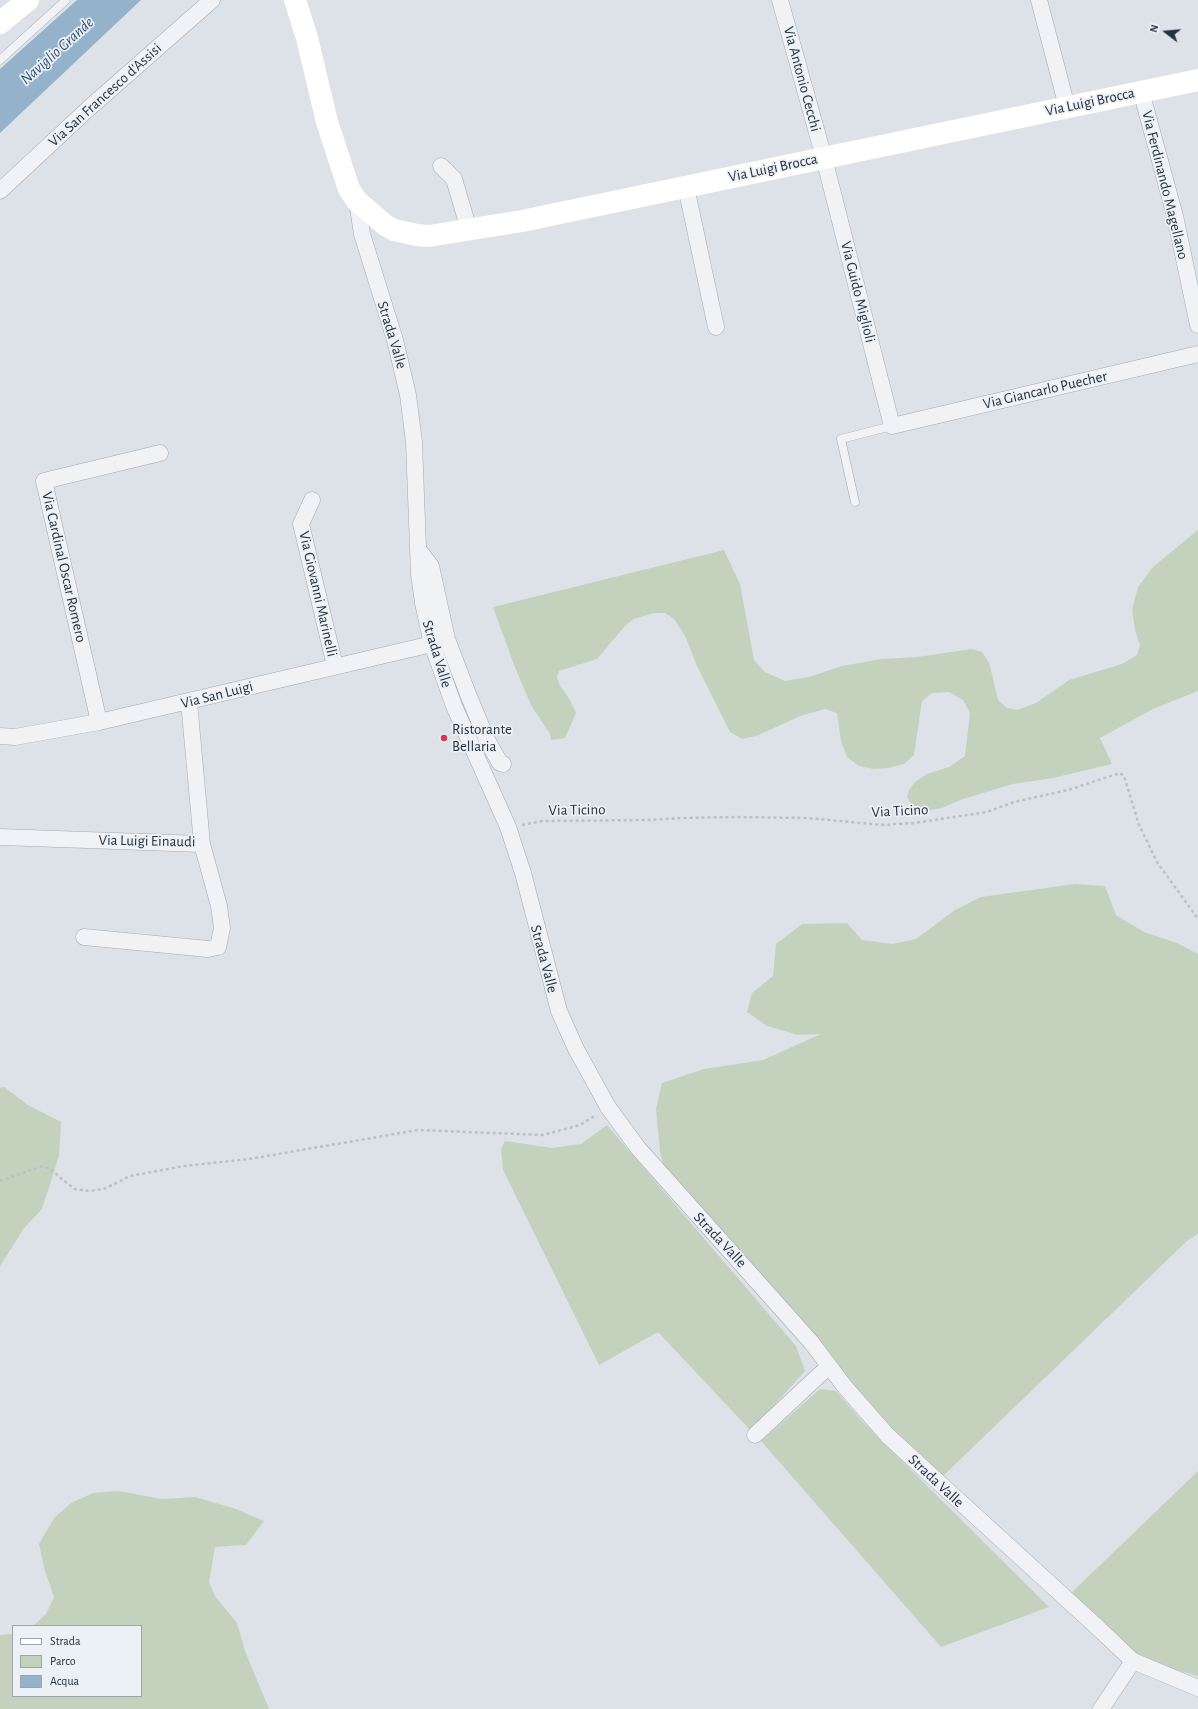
<!DOCTYPE html>
<style>
body{margin:0}
#map{position:relative;width:1198px;height:1709px;overflow:hidden;background:#dde2e8;font-family:"Alegreya Sans",sans-serif}
canvas{display:block}
.legend{position:absolute;left:12px;top:1625px;width:130px;height:72px;box-sizing:border-box;background:#ecf1f5;border:1px solid #9ca4ac;margin:0;padding:5px 7px;list-style:none;font-size:12px;color:#25303f}
.legend li{display:flex;align-items:center;gap:8px;height:20px}
.legend b{width:20px;border:1px solid #9ca4ac}
.north{position:absolute;left:1146px;top:12px;width:40px;height:40px;-webkit-text-stroke:3px #ecf1f5;paint-order:stroke;rotate:286deg;font-size:11px;font-weight:700;line-height:16px;text-align:center;color:#25303f}
.north::after{content:'';display:block;margin:auto;width:14px;height:18px;background:#25303f;clip-path:polygon(50% 0,100% 100%,50% 72%,0 100%)}
</style>
<div id="map">
<canvas width="1198" height="1709"></canvas>
<ul class="legend">
<li><b style="height:5px;background:#fff"></b>Strada</li>
<li><b style="height:11px;background:#c4d2bd"></b>Parco</li>
<li><b style="height:11px;background:#95b2cb"></b>Acqua</li>
</ul>
<div class="north">N</div>
</div>
<script>
const c = document.querySelector('canvas').getContext('2d');
c.lineJoin = 'round';
function fill(path, color) { c.fillStyle = color; c.fill(path, 'evenodd'); }
const shape = rows => new Path2D(rows.map(r => 'M' + r).join(''));
function strokePath(path, color, width, dash) { c.strokeStyle = color; c.lineWidth = width; c.lineCap = dash ? 'butt' : 'round'; c.setLineDash(dash || []); c.stroke(path); }
function drawText(font, color, halo, rows, align = 'center') {
  c.font = font + ' "Alegreya Sans",sans-serif'; c.lineWidth = 3.5; c.setLineDash([]); c.textBaseline = 'middle'; c.strokeStyle = halo; c.fillStyle = color; for (const [text, x, y, turn = 0] of rows) {
    c.save(); c.translate(x, y); c.rotate((+turn || 0) * Math.PI / 180); c.textAlign = isNaN(turn) ? turn : align; if (halo) c.strokeText(text, 0, 0); c.fillText(text, 0, 0); c.restore();
  }
}
fill(shape([
 [1198,530,1198,691,1153,709,1100,738,1112,764,1053,778,1013,784,963,799,942,808,925,811,912,805,907,797,909,790,915,782,927,774,949,767,965,756,970,713,963,700,949,692,932,693,922,701,914,755,904,764,888,768,874,769,859,766,847,757,841,741,837,713,825,709,803,715,756,736,742,739,730,732,697,666,686,638,674,619,665,613,654,613,634,619,625,626,597,659,559,671,557,677,560,686,570,700,576,713,565,738,551,740,550,734,531,705,514,665,493,607,724,550,740,584,754,660,765,672,785,681,809,677,842,666,881,659,917,657,972,649,982,652,989,662,998,700,1007,708,1017,710,1036,703,1069,680,1122,664,1137,655,1140,645,1135,630,1132,610,1138,587,1153,567],
 [1075,884,1105,886,1116,915,1144,932,1177,943,1198,954,1198,1234,1188,1240,940,1479,895,1435,665,1172,660,1152,656,1109,662,1083,704,1069,763,1060,821,1034,798,1035,767,1026,747,1012,752,993,773,976,776,944,802,924,847,923,862,940,893,944,916,939,955,910,981,897],
 [4,1087,28,1105,61,1122,59,1156,42,1209,25,1227,0,1266,0,1088],
 [607,1125,796,1346,805,1371,751,1431,658,1332,599,1365,503,1170,501,1149,505,1141,552,1148,581,1144],
 [820,1389,836,1391,863,1422,1049,1607,941,1647,761,1441],
 [1198,1471,1198,1676,1165,1667,1128,1649,1069,1595],
 [118,1491,162,1499,195,1497,236,1509,264,1521,246,1545,215,1547,209,1582,215,1596,237,1623,245,1651,269,1709,0,1709,0,1635,13,1634,13,1696,141,1696,141,1626,33,1626,46,1614,54,1597,45,1571,39,1544,54,1518,71,1503,93,1493]
]), '#c4d2bd');
fill(shape([
 [77,0,141,0,0,133,0,69]
]), '#95b2cb');
const lane = shape([
 [0,60,66,0],
 [855,502,841,439,892,426]
]);
const street = shape([
 [780,0,824,158,892,426,1198,354],
 [1039,0,1067,107],
 [1141,91,1175,216,1198,325],
 [441,166,454,179,469,230],
 [686,187,716,327],
 [0,191,88,109,212,0],
 [357,201,362,234,395,340,408,395,414,442,419,574,423,603,432,644,454,706,508,827,523,873,559,1011,576,1049,608,1107,638,1148,811,1342,845,1387,888,1436,1096,1626,1133,1661,1198,1688],
 [312,500,301,524,335,666],
 [418,549,431,566,447,639,468,694,487,740,500,763,503,764],
 [99,722,44,481,160,453],
 [0,736,15,737,99,722,432,644],
 [0,837,202,844,189,702],
 [84,937,208,949,218,947,222,928,219,906,202,844],
 [755,1435,829,1366],
 [1101,1709,1133,1661]
]);
strokePath(lane, '#a2a9b2', 9);
strokePath(street, '#a2a9b2', 17);
strokePath(shape([
 [522,825,542,821,648,820,682,818,735,817,808,818,882,825,914,823,987,812,1014,802,1068,790,1120,773,1124,776,1139,825,1157,862,1198,919],
 [0,1181,43,1166,53,1171,63,1180,75,1189,89,1191,104,1189,130,1176,184,1166,249,1159,418,1130,543,1135,580,1125,596,1115]
]), '#bbc0c6', 2.5, [3, 3]);
strokePath(lane, '#f0f2f6', 8);
strokePath(street, '#f0f2f6', 16);
strokePath(shape([
 [295,0,307,38,327,122,349,189,357,201,385,225,394,230,417,235,429,236,522,221,1198,80],
 [0,23,28,0]
]), '#fff', 22);
for (const [x, y, r, color] of [
 [444,738,4,"#d73857"]
]) { const dot = new Path2D(); dot.arc(x, y, r, 0, 2 * Math.PI); c.fillStyle = color; c.fill(dot); strokePath(dot, '#ecf1f5', 1.5); }
drawText('15px', '#25303f', '#ecf1f5', [
 ["Via Antonio Cecchi",802,79,75],
 ["Via San Francesco d'Assisi",105,95,-42],
 ["Via Luigi Brocca",1090,102,-12],
 ["Via Luigi Brocca",773,168,-12],
 ["Via Ferdinando Magellano",1165,185,76],
 ["Via Guido Miglioli",858,292,76],
 ["Strada Valle",392,335,73],
 ["Via Giancarlo Puecher",1045,390,-13],
 ["Via Cardinal Oscar Romero",64,567,77],
 ["Via Giovanni Marinelli",318,594,77],
 ["Strada Valle",437,654,73],
 ["Via San Luigi",217,695,-14],
 ["Via Ticino",577,810,-1],
 ["Via Ticino",900,811,-3],
 ["Via Luigi Einaudi",147,841,1],
 ["Strada Valle",544,959,75],
 ["Strada Valle",720,1240,47],
 ["Strada Valle",936,1481,43]
]);
drawText('15px', '#25303f', '#ecf1f5', [
 ["Ristorante",452,729],
 ["Bellaria",452,746]
], 'left');
drawText('italic 16px', '#2d5176', '#ecf1f5', [
 ["Naviglio Grande",57,51,-42]
]);
</script>
